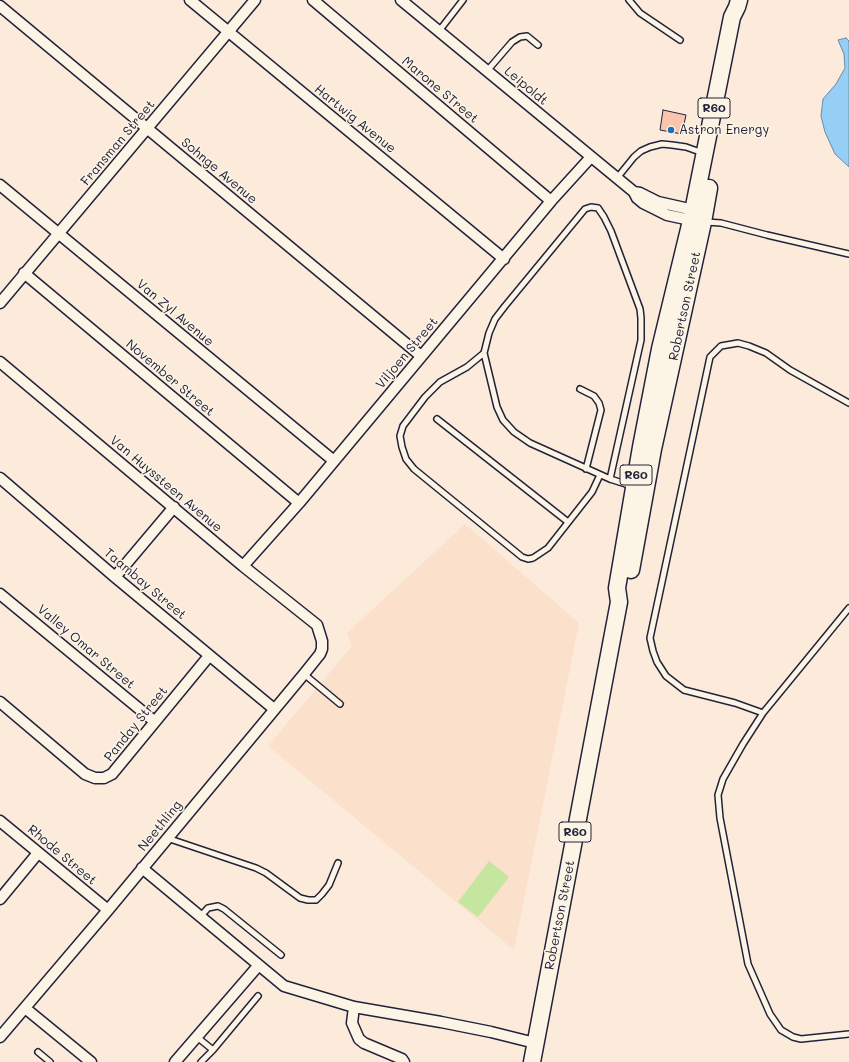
<!DOCTYPE html>
<style>
body{margin:0}
canvas{display:block;background:#fcebda}
</style>
<canvas width="849" height="1062"></canvas>
<script>
const c = document.querySelector('canvas').getContext('2d');
c.lineJoin = 'round';
function fill(path, color) { c.fillStyle = color; c.fill(path, 'evenodd'); }
const shape = rows => new Path2D(rows.map(r => 'M' + r).join(''));
function strokePath(path, color, width, dash) { c.strokeStyle = color; c.lineWidth = width; c.lineCap = dash ? 'butt' : 'round'; c.setLineDash(dash || []); c.stroke(path); }
function drawText(font, color, halo, rows, align = 'center') {
  c.font = font + ' Mali,sans-serif'; c.lineWidth = 3; c.setLineDash([]); c.textBaseline = 'middle'; c.strokeStyle = halo; c.fillStyle = color; for (const [text, x, y, turn = 0] of rows) {
    c.save(); c.translate(x, y); c.rotate((+turn || 0) * Math.PI / 180); c.textAlign = isNaN(turn) ? turn : align; if (halo) c.strokeText(text, 0, 0); c.fillText(text, 0, 0); c.restore();
  }
}
fill(shape([
 [465,524,579,623,514,950,268,746,352,646,347,633]
]), '#fbe0cc');
fill(shape([
 [489,861,509,877,478,917,458,902]
]), '#c5e69e');
const water = shape([
 [846,38,849,41,849,167,835,154,825,132,821,116,823,99,836,84,845,68,844,54,838,40,846,38]
]);
fill(water, '#95cff5');
strokePath(water, '#678aab', 1);
const building = shape([
 [663,110,686,115,682,134,660,130,663,110]
]);
fill(building, '#fac5ac');
strokePath(building, '#22223b', 1);
const lane = shape([
 [629,0,640,13,680,40],
 [439,31,463,0],
 [487,71,512,42,520,37,527,36,538,45],
 [617,178,634,157,641,151,650,147,662,144,672,145,686,147,703,153],
 [706,222,721,223,767,235,849,254],
 [484,353,497,407,503,420,514,432,530,443,610,479],
 [580,389,594,396,599,403,601,410,586,469],
 [437,419,568,522],
 [600,475,592,492,548,548,533,558,528,559,522,557,414,469,406,459,402,447,400,436,403,426,425,397,440,382,467,367,484,353,489,333,495,319,505,306,585,209,591,207,598,208,604,217,611,231,640,309,641,318,641,340,610,479,632,486],
 [849,608,763,713,743,744,723,779,718,795,720,818,748,964,770,1014,781,1030,793,1037,801,1039,849,1034],
 [304,674,340,704],
 [763,713,735,703,684,690,666,676,657,662,653,651,650,638,710,357,721,346,738,343,749,346,766,353,790,370,849,403],
 [167,838,256,868,266,873,300,898,308,900,316,900,322,894,329,885,338,863],
 [200,917,208,908,218,906,224,909,281,955],
 [197,1037,213,1050,258,996],
 [38,1052,50,1062],
 [201,1062,213,1050]
]);
const street = shape([
 [190,0,504,259],
 [313,0,551,201],
 [401,0,634,192,637,198,643,203,667,215,695,221],
 [0,6,421,356],
 [0,185,334,461],
 [634,192,640,193,658,202,698,211],
 [24,273,299,503],
 [0,303,255,0],
 [0,362,243,566,317,625,322,641,322,649,320,654,304,674,108,910,0,1037],
 [0,478,115,577,274,709],
 [243,566,299,503,551,201,591,157],
 [115,577,174,507],
 [0,594,154,721],
 [0,702,85,774,95,778,104,778,112,774,209,656],
 [0,821,108,910],
 [142,868,284,986,354,1007,441,1022,491,1032,535,1043],
 [0,899,38,853],
 [354,1007,352,1023,359,1039,364,1043,402,1059,404,1062],
 [25,1008,91,1062],
 [175,1062,258,966]
]);
const primary = shape([
 [631,570,653,449,703,222,709,188],
 [532,1062,619,602,617,588,641,447,660,349,691,221,732,17,737,7,739,0]
]);
strokePath(lane, '#22223b', 8);
strokePath(street, '#22223b', 13);
strokePath(primary, '#22223b', 19);
strokePath(lane, '#fcf5e5', 5);
strokePath(street, '#fcf5e5', 10);
strokePath(primary, '#fcf5e5', 16);
for (const [x, y, r, color] of [
 [671,130,4,"#1f6fb2"]
]) { const dot = new Path2D(); dot.arc(x, y, r, 0, 2 * Math.PI); c.fillStyle = color; c.fill(dot); strokePath(dot, '#fcf5e5', 1.5); }
for (const [x, y, w] of [
 [714,108,32],
 [636,475,32],
 [575,832,32]
]) { const box = new Path2D(); box.roundRect(x - w / 2, y - 10, w, 20, 3); c.fillStyle = '#fcf5e5'; c.fill(box); strokePath(box, '#22223b', 1); }
drawText('bold 12px', '#22223b', null, [
 ["R60",714,108],
 ["R60",636,475],
 ["R60",575,832]
]);
drawText('13px', '#22223b', '#fcf5e5', [
 ["Leipoldt",526,86,40],
 ["Marone STreet",440,90,40],
 ["Hartwig Avenue",355,119,39],
 ["Fransman Street",118,143,-50],
 ["Sohnge Avenue",219,171,40],
 ["Robertson Street",685,306,-78],
 ["Van Zyl Avenue",175,313,40],
 ["Viljoen Street",407,353,-50],
 ["November Street",170,378,40],
 ["Van Huyssteen Avenue",166,484,40],
 ["Taambay Street",145,584,40],
 ["Valley Omar Street",86,647,40],
 ["Panday Street",136,724,-51],
 ["Neethling",160,826,-51],
 ["Rhode Street",62,855,40],
 ["Robertson Street",560,915,-79]
]);
drawText('13px', '#22223b', '#fcf5e5', [
 ["Astron Energy",679,130]
], 'left');
</script>
